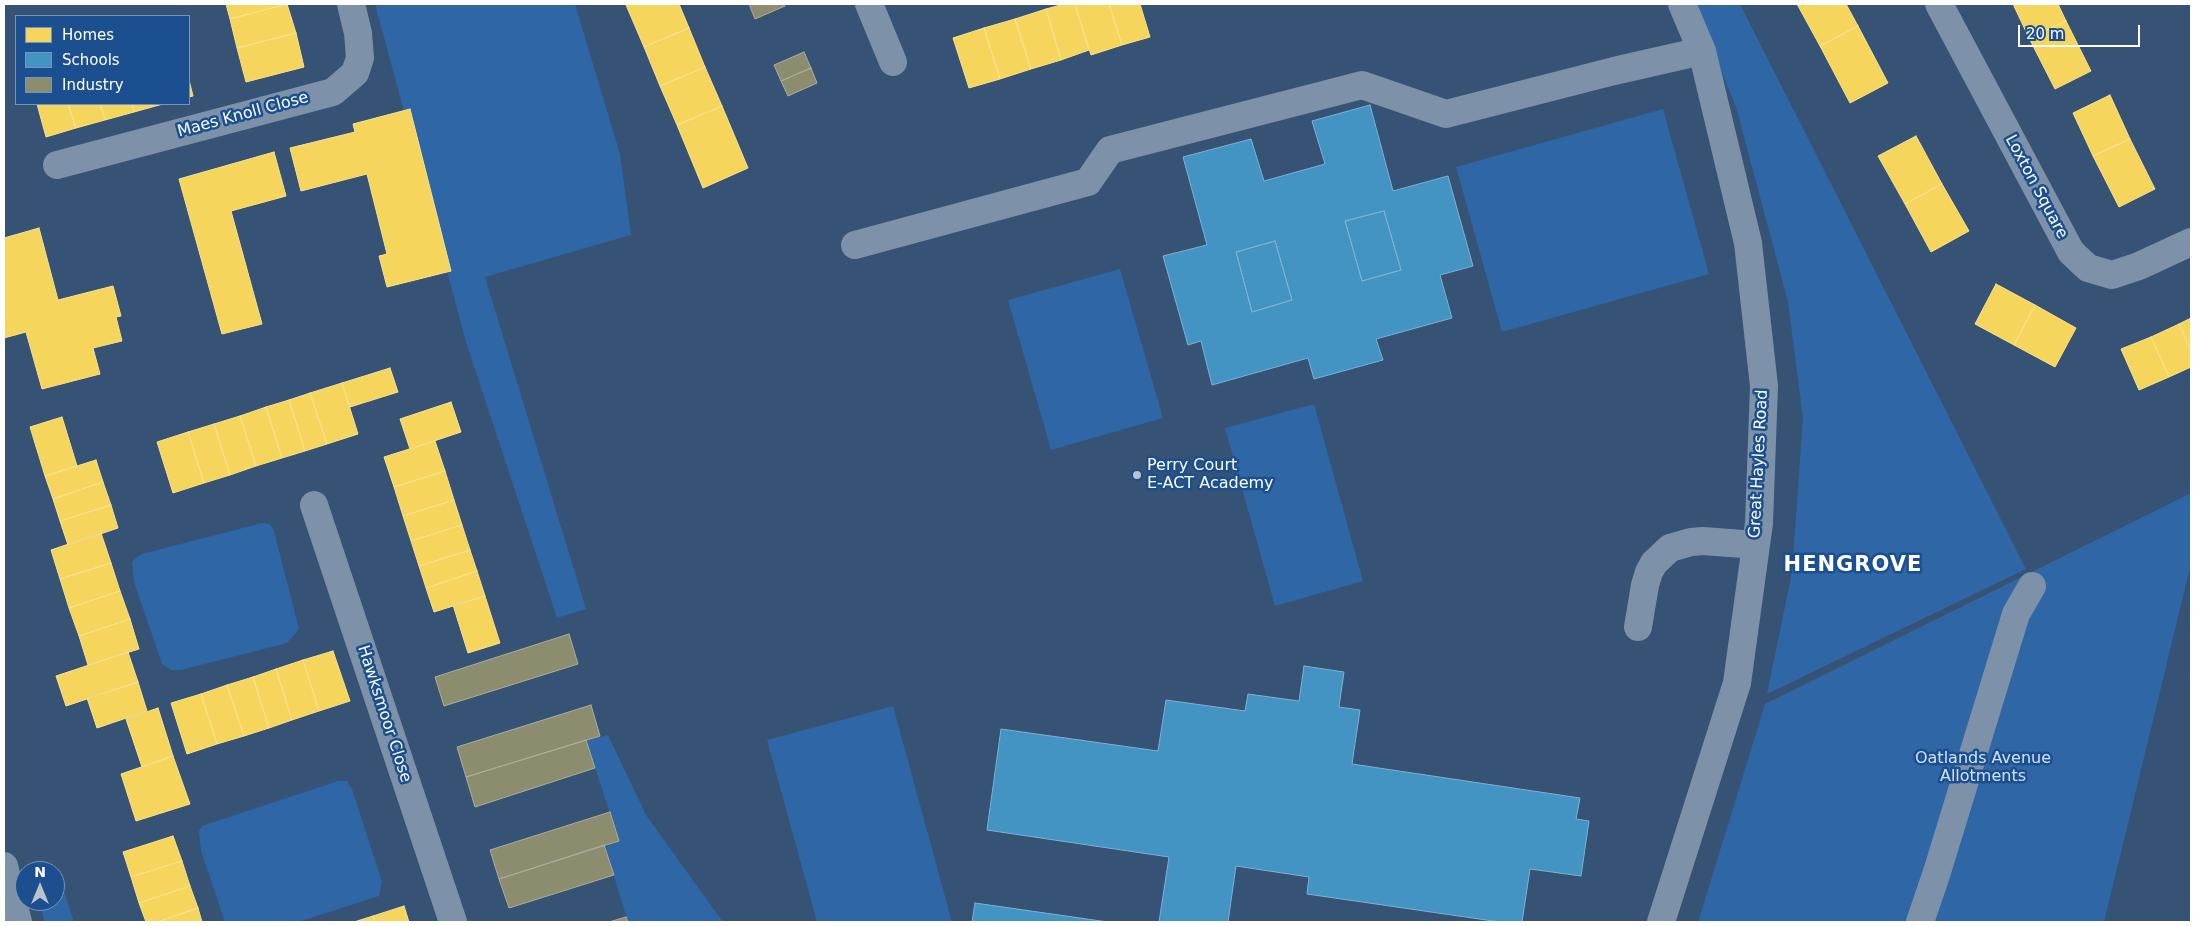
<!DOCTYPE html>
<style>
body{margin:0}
#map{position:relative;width:2195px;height:926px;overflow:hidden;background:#365274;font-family:"DejaVu Sans",sans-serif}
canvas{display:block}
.frame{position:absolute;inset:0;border:5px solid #fff;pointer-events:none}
.legend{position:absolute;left:15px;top:15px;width:175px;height:90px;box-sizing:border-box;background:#1b4f8f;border:1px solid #7695bc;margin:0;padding:6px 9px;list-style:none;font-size:15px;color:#fff}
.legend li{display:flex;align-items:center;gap:10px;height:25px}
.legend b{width:25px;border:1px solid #7695bc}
.north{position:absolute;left:15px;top:861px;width:50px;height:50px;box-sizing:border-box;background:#1b4f8f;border:1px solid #7695bc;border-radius:50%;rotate:0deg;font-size:14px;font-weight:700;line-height:20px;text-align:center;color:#fff}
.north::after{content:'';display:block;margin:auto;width:18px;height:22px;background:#b9c2ce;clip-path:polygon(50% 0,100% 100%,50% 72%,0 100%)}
.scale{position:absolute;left:2018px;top:25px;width:122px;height:22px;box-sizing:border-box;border:2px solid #fff;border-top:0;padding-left:6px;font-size:15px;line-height:18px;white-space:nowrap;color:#fff;-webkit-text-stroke:4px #1b4f8f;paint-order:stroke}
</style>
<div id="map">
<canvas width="2195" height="926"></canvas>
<div class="frame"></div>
<ul class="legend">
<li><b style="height:14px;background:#f6d55c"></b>Homes</li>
<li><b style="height:14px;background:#4393c3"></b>Schools</li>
<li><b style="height:14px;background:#8c8c6e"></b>Industry</li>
</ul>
<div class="north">N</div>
<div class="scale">20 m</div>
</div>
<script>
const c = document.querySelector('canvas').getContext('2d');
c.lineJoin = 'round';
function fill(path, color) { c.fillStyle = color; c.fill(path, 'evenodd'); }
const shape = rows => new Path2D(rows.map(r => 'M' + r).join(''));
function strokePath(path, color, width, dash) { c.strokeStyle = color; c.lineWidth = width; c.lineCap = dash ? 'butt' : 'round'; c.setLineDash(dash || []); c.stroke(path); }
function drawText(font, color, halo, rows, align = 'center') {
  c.font = font + ' "DejaVu Sans",sans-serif'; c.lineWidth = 5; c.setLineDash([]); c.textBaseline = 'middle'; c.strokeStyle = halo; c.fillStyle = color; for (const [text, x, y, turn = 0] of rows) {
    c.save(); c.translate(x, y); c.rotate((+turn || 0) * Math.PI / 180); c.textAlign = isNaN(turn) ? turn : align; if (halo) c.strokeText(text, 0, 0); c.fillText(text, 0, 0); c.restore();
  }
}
fill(shape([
 [375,4,575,4,620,154,631,235,485,277,586,609,557,618,466,342],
 [1704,4,1740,4,2026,569,1767,694,1792,572,1803,418,1788,302,1736,107,1695,7],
 [1663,109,1709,274,1502,332,1456,167],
 [1120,269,1163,418,1051,450,1008,300],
 [1314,404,1363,581,1275,606,1225,428],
 [2191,493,2191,564,2104,922,1698,922,1765,704],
 [262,523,270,524,274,531,299,629,287,643,181,670,171,670,162,664,134,582,132,562,136,558,142,554],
 [893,706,952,922,817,922,767,740],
 [608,735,646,815,723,922,628,922,605,847,619,841,586,740],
 [338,781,347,781,352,789,382,882,379,896,298,922,225,922,201,851,199,831,202,826],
 [55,874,59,876,74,922,44,922,40,901,55,901]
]), '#2f66a5');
const homes = shape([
 [226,4,287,4,230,19,226,4],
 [287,4,296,33,237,48,230,19,287,4],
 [630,4,679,4,689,28,644,47,626,5,630,4],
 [1064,4,1075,4,1089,50,1061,60,1046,9,1064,4],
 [1078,4,1109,4,1122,45,1091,55,1075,5,1078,4],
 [1109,4,1140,4,1150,37,1122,45,1109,4],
 [1797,4,1846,4,1858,26,1820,46,1797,4],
 [2013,4,2058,4,2066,21,2029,38,2013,4],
 [1046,9,1061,60,1031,69,1015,19,1046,9],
 [1015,19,1031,69,1000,79,984,28,1015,19],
 [2066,21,2091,71,2055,89,2029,38,2066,21],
 [1858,26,1888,83,1850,103,1820,46,1858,26],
 [689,28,705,67,660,86,644,47,689,28],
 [984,28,1000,79,969,88,953,38,984,28],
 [296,33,304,67,246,82,237,48,296,33],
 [705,67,722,106,677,125,660,86,705,67],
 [189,80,193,96,189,97,189,80],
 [2110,95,2130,139,2093,156,2073,113,2110,95],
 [37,104,68,104,76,128,46,137,37,104],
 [68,104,100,104,105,120,76,128,68,104],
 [100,104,132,104,134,112,105,120,100,104],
 [132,104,163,104,134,112,132,104],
 [722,106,748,168,703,188,677,125,722,106],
 [410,109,451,271,387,287,379,256,387,254,367,174,301,191,290,148,355,132,353,124,410,109],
 [1916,136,1942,184,1905,204,1878,156,1916,136],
 [2130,139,2155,189,2119,207,2093,156,2130,139],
 [274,152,286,196,231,211,262,324,222,334,179,179,274,152],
 [1942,184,1969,231,1931,252,1905,204,1942,184],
 [39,228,58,300,113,286,121,316,116,317,122,341,93,348,100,374,42,389,26,332,4,338,4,238,39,228],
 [1996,284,2035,305,2014,345,1975,324,1996,284],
 [2035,305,2076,328,2055,367,2014,345,2035,305],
 [2191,318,2191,351,2179,324,2191,318],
 [2179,324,2191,351,2191,367,2169,377,2151,337,2179,324],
 [2151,337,2169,377,2139,390,2121,349,2151,337],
 [390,368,398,392,350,407,342,383,390,368],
 [342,383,358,434,327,444,310,393,342,383],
 [310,393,327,444,305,451,289,400,310,393],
 [289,400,305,451,282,458,266,407,289,400],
 [451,402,461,432,410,449,400,419,451,402],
 [266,407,282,458,256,466,240,416,266,407],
 [240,416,256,466,230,475,214,424,240,416],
 [62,417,77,466,45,476,30,427,62,417],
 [214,424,230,475,204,483,188,432,214,424],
 [188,432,204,483,173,493,157,442,188,432],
 [435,441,445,471,394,487,384,457,435,441],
 [96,460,103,482,53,499,45,476,96,460],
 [445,471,454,500,403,516,394,487,445,471],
 [103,482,111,505,60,521,53,499,103,482],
 [454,500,462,525,411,541,403,516,454,500],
 [111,505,118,528,68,545,60,521,111,505],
 [462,525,470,550,419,566,411,541,462,525],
 [101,533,111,563,60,579,51,550,101,533],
 [470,550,477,571,426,588,419,566,470,550],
 [111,563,120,591,69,608,60,579,111,563],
 [477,571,485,596,434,612,426,588,477,571],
 [120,591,130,619,79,636,69,608,120,591],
 [485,596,500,643,468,653,453,605,485,596],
 [130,619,139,649,88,665,79,636,130,619],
 [333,651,350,701,319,711,303,660,333,651],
 [128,652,138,682,66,706,56,676,128,652],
 [303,660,319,711,292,720,276,669,303,660],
 [276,669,292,720,269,728,253,677,276,669],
 [253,677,269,728,244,736,227,685,253,677],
 [138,682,147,711,97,728,87,698,138,682],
 [227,685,244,736,217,744,201,694,227,685],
 [201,694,217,744,187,754,171,703,201,694],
 [158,708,173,756,142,767,126,719,158,708],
 [173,756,190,804,136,821,121,774,173,756],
 [173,836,182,861,131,877,123,852,173,836],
 [182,861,190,886,139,903,131,877,182,861],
 [190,886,198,908,157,922,146,922,139,903,190,886],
 [404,906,409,922,375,922,373,916,404,906],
 [198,908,202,922,157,922,198,908],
 [373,916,375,922,354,922,373,916]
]);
fill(homes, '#f6d55c');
strokePath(homes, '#f9e28d', 1);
const schools = shape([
 [1370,105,1393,191,1448,176,1473,266,1440,275,1452,318,1376,339,1383,360,1314,379,1308,358,1212,385,1201,341,1188,345,1163,256,1207,245,1183,157,1251,139,1264,181,1325,164,1312,121,1370,105],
 [1384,211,1401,270,1362,281,1345,221,1384,211],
 [1275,241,1292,300,1252,312,1236,252,1275,241],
 [1384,211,1401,270,1362,281,1345,221,1384,211],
 [1275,241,1292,300,1252,312,1236,252,1275,241],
 [1304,666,1344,672,1339,707,1360,710,1352,764,1580,798,1576,819,1589,821,1581,876,1530,869,1522,922,1500,922,1307,894,1309,877,1236,866,1228,922,1159,922,1169,857,987,830,1001,729,1158,751,1166,700,1245,711,1248,694,1299,701,1304,666],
 [975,903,1108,922,972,922,975,903]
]);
fill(schools, '#4393c3');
strokePath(schools, '#7bb3d5', 1);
const industry = shape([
 [749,4,784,4,785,6,755,19,749,4],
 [804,52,811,68,781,81,774,65,804,52],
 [811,68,817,83,788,96,781,81,811,68],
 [569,634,578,664,444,706,435,677,569,634],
 [591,705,600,736,466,777,457,747,591,705],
 [586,740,595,768,475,807,466,777,586,740],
 [610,812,619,841,499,879,490,850,610,812],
 [604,845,614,875,509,908,499,879,604,845],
 [626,917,628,922,609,922,626,917]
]);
fill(industry, '#8c8c6e');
strokePath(industry, '#aeae9a', 1);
strokePath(shape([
 [869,4,893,62],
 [1939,4,2071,252,2088,268,2112,275,2139,266,2191,242],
 [57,165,333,92,355,73,360,58,358,33,351,4],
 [855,245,1088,182,1110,150,1362,85,1446,114,1614,71,1702,51],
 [314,505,453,922],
 [1638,627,1645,585,1649,572,1654,563,1670,548,1691,542,1703,541,1756,545],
 [4,866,18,922],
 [1661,922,1737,683,1759,523,1764,386,1748,243,1702,51,1682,4],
 [1920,922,1937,872,2016,614,2032,586]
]), '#7d92a8', 28);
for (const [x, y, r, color] of [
 [1137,475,5,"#b9c2ce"]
]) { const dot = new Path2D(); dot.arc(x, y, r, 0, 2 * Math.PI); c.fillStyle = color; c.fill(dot); strokePath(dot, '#1b4f8f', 2); }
drawText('16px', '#fff', '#1b4f8f', [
 ["Maes Knoll Close",243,115,-15],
 ["Loxton Square",2036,187,62],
 ["Great Hayles Road",1759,464,-87],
 ["Hawksmoor Close",384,714,72]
]);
drawText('16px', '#fff', '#1b4f8f', [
 ["Perry Court",1147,466],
 ["E-ACT Academy",1147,484]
], 'left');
drawText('16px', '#cfe3fa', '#1b4f8f', [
 ["Oatlands Avenue",1983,759],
 ["Allotments",1983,777]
]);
c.letterSpacing = '1px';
drawText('bold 21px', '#fff', '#1b4f8f', [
 ["HENGROVE",1853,566]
]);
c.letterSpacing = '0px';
</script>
